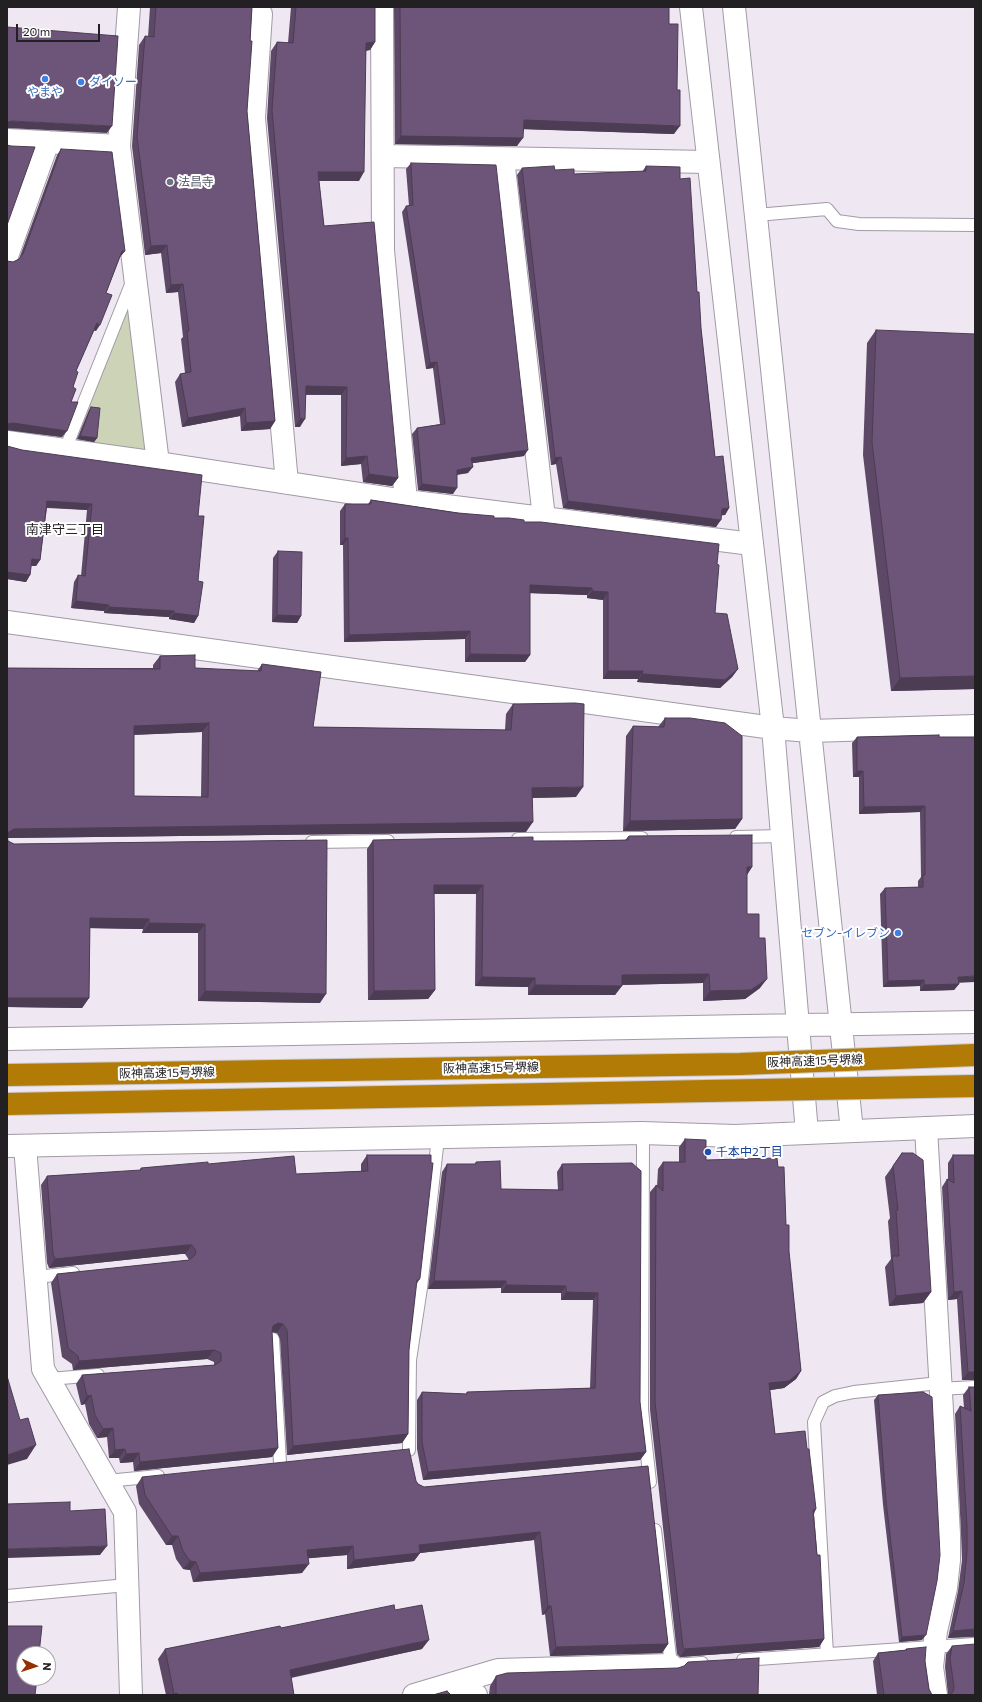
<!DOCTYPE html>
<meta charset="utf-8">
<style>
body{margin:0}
#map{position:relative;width:982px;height:1702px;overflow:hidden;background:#efe8f3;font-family:Commissioner,sans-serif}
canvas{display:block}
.frame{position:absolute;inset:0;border:8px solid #232024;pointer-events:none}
.north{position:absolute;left:16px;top:1646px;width:40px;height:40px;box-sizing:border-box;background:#fff;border:1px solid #a7a6a7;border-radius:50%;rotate:93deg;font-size:11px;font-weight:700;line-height:16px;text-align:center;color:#232024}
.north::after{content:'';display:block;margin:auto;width:14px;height:18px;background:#953000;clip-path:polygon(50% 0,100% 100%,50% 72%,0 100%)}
.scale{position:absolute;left:16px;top:24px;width:84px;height:18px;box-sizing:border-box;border:2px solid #232024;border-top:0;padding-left:5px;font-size:12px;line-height:14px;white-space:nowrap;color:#232024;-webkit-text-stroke:3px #fff;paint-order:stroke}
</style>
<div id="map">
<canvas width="982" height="1702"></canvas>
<div class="frame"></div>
<div class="north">N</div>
<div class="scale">20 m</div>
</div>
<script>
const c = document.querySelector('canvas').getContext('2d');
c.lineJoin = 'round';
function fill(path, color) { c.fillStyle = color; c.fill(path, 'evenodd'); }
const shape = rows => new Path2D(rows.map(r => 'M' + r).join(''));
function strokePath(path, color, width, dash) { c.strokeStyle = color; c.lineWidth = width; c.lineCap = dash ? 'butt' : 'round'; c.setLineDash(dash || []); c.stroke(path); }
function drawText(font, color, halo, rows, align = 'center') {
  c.font = font + ' Commissioner,"Noto Sans JP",sans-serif'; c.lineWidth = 4; c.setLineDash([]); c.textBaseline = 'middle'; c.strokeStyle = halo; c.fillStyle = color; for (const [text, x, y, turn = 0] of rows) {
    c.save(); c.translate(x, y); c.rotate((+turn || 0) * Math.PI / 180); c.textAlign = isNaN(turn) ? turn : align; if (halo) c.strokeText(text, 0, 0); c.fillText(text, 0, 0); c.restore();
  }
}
fill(shape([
 [124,307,135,310,147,455,79,444,83,410]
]), '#ccd3b7');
const service = shape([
 [756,215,827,209,837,221,859,224,975,225],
 [65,450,132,282],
 [736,837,782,836],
 [518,839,642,838],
 [312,842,388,841],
 [642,1133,643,1144,642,1410,650,1482],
 [36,1277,73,1273],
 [273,1339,280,1463],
 [49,1379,98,1375],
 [939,1389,975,1387],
 [409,1450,410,1360,421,1288,438,1138],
 [107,1481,158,1476],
 [655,1530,671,1665,702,1663],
 [7,1596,127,1585],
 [827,1654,814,1422,823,1402,835,1396,854,1392,939,1383],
 [743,1660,975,1644]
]);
const minor = shape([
 [129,7,119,146,158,463],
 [382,7,383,250,406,501],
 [261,14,254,118,287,483],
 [7,140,119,146],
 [383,156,708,162],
 [503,159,544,518],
 [7,256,48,142],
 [7,442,151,462,406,501,752,544],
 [926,1128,949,1534,949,1560,946,1588,936,1631,932,1667,936,1695],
 [25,1146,43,1369,125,1512,131,1695],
 [454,1683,476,1695],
 [414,1695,498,1670,671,1665]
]);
const tertiary = shape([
 [691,7,773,728,807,1133],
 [734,7,852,1131],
 [7,622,773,728,810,731,975,726],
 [7,1039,975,1022],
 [7,1146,642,1133,735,1136,975,1126]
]);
strokePath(service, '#a09aa4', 14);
strokePath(minor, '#a09aa4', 24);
strokePath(tertiary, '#a09aa4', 24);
strokePath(service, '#fff', 12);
strokePath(minor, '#fff', 22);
strokePath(tertiary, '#fff', 22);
const motorwayBridge = shape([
 [7,1075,740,1064,975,1055],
 [7,1104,975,1086]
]);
strokePath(motorwayBridge, '#cac9ca', 24, []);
strokePath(motorwayBridge, '#b17b06', 22);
fill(shape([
 [150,7,252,7,247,111,275,421,270,429,241,431,240,416,182,427,175,382,180,374,185,373,181,339,183,337,178,292,166,293,161,253,145,255,132,146,139,45,145,36,148,37],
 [291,7,375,7,375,42,370,50,366,51,359,181,319,181,324,226,398,478,392,486,363,482,361,464,341,466,341,395,306,395,300,427,295,427,267,118,271,51,277,42,288,43],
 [394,7,669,7,669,24,674,134,524,129,517,146,395,144],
 [61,149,125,251,120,257,106,293,96,331,94,330,76,371,73,387,71,402,62,437,7,430,7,261,13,262,19,259,57,155],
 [411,163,524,456,472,463,468,473,457,475,453,494,418,490,412,434,417,428,440,424,433,368,426,369,402,212,406,206,409,206,406,169],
 [646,166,680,179,697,292,701,328,715,457,729,508,725,515,721,515,716,527,563,508,556,464,551,465,517,175,522,168,555,170,574,174,642,172],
 [876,330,975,689,891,691,863,455,867,343],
 [91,407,97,438,94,442,77,439,89,410],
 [7,446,198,516,198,616,194,623,169,619,169,617,104,613,104,611,71,608,74,582,78,575,81,576,87,510,47,508,40,560,36,566,31,566,30,575,26,582,7,579],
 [371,500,494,518,524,522,717,564,715,613,738,669,732,677,720,688,637,682,638,679,603,679,603,600,587,598,587,595,530,593,530,655,525,662,465,662,465,639,344,642,343,545,340,545,340,511,345,504,368,504],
 [278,551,301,616,297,623,272,622,273,558],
 [160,656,195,668,257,671,262,664,313,727,505,730,506,714,513,704,576,797,532,798,526,832,7,838,8,841,14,844,327,840,320,1003,198,1001,198,933,142,933,143,929,90,928,89,998,82,1008,7,1007,7,668,153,668,153,665],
 [202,732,201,797,134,796,134,735],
 [665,718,742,819,735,829,623,831,626,736,633,726,658,727],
 [939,735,959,984,954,990,920,991,920,986,883,987,880,894,885,888,918,887,918,881,921,877,920,812,859,814,859,777,853,777,852,743,857,737],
 [628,837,752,867,747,875,747,914,759,938,760,988,745,999,703,1001,703,983,622,985,615,995,528,995,528,987,475,986,476,894,434,894,435,990,428,999,368,1000,367,849,373,840,533,841,625,840],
 [685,1139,706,1160,778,1167,786,1225,801,1371,796,1379,784,1388,770,1390,775,1434,807,1449,816,1509,814,1514,824,1639,819,1647,680,1657,677,1654,650,1410,650,1192,656,1185,657,1187,658,1169,663,1162,679,1162,679,1147],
 [902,1153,931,1292,923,1303,889,1306,885,1267,891,1259,888,1221,890,1218,885,1177],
 [367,1155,419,1280,416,1285,409,1350,408,1434,402,1443,287,1455,280,1339,277,1333,272,1332,278,1448,272,1457,134,1471,133,1462,120,1463,119,1458,109,1458,107,1437,97,1438,89,1424,85,1404,81,1405,76,1384,82,1375,214,1365,214,1362,207,1359,73,1370,72,1364,62,1357,51,1283,57,1274,189,1260,185,1254,181,1254,49,1268,47,1263,41,1185,47,1176,139,1171,141,1168,208,1164,296,1174,361,1171,361,1164],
 [953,1155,975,1380,962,1380,957,1299,948,1300,942,1187,947,1179,948,1179,948,1163],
 [476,1162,501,1189,558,1190,557,1172,562,1164,640,1402,646,1452,640,1460,423,1480,417,1449,417,1400,422,1392,466,1394,467,1392,590,1388,593,1300,561,1300,561,1293,501,1293,501,1288,428,1289,442,1172,447,1164,475,1164],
 [969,1387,975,1387,975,1637,948,1638,958,1591,962,1560,961,1533,955,1414,960,1406,964,1408,963,1395],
 [878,1395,922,1640,899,1642,883,1505,874,1400],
 [648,1466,668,1644,662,1653,550,1656,545,1614,542,1615,534,1540,420,1553,414,1561,347,1569,347,1555,308,1558,302,1573,193,1582,190,1570,183,1569,176,1559,172,1545,166,1545,139,1504,136,1486,142,1477,416,1481,418,1484,424,1487],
 [395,1610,422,1649,291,1678,294,1695,166,1695,158,1659,165,1649,281,1628],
 [952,1646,975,1695,948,1695,945,1667,946,1654],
 [906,1649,925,1661,929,1689,932,1695,877,1695,873,1661,878,1653,905,1650],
 [496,1676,758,1695,489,1695,490,1686]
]), '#5d4967');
fill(shape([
 [375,42,370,50,360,51,366,43],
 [524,120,680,126,674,134,518,129],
 [12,121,112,126,107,133,7,128,7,122],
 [401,136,523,138,517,146,395,144],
 [318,172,364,172,359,181,313,181],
 [167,245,161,253,145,255,151,246],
 [122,251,125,251,120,257,118,257],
 [183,284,178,292,166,293,171,285],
 [97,323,100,325,96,331,93,330],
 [437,362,433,368,426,369,430,363],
 [306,386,347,387,341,395,300,394],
 [245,408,240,416,182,427,188,418],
 [300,419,305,419,300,427,295,427],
 [275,421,270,429,241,431,246,423],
 [13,423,67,431,62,437,7,430,7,424],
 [80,436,97,438,94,442,77,439],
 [528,450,524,456,467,464,471,458],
 [367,456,361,464,341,466,346,458],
 [561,457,556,464,551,465,555,458],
 [473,467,468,473,453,475,457,470],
 [369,474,398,478,392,486,363,482],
 [422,484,457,488,453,494,418,490],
 [47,501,92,504,87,510,43,507],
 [568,501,721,520,716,527,563,508],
 [729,508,725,515,717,516,722,509],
 [345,538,348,538,343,545,340,545],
 [32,559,40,560,36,566,28,565],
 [7,572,30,575,26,582,7,579],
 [530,585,592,588,587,595,525,593],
 [592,591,608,592,603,600,587,598],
 [76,601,109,605,104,611,71,608],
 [109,607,174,611,169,617,104,613],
 [174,613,198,616,194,623,169,619],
 [277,615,301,616,297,623,272,622],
 [470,631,465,639,344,642,349,635],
 [470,654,530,655,525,662,465,662],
 [738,669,732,677,720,688,637,682,642,674],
 [608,671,643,671,638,679,603,679],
 [975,676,975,689,891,691,900,678],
 [209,723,202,732,127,735,134,726],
 [857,771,863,771,859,777,853,777],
 [583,787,576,797,525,798,532,788],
 [925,806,920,812,859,814,864,807],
 [742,819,735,829,623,831,630,821],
 [533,822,526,832,7,838,7,833,14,829],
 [747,867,752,867,746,876],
 [434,885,483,885,476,894,427,894],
 [90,918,149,919,143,929,83,928],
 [149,923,205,924,198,933,142,933],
 [709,974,703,983,615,985,622,975],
 [975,976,975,982,954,983,958,977],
 [482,977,535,978,528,987,475,986],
 [767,979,760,988,745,999,703,1001,710,991],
 [924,980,920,986,883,987,888,981],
 [959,984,954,990,920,991,924,985],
 [535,985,622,986,615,995,528,995],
 [435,990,428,999,368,1000,374,991],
 [205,991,326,994,320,1003,198,1001],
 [7,998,89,998,82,1008,7,1007],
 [187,1245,192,1245,185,1254,181,1254,49,1268,55,1259],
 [434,1281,506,1281,501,1288,428,1289],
 [506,1285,566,1286,561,1293,501,1293],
 [962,1291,957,1299,948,1300,954,1292],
 [566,1292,598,1293,593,1300,561,1300],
 [931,1292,923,1303,889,1306,896,1296],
 [278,1323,283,1324,277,1333,272,1332,267,1335,273,1326],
 [214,1350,207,1359,73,1370,79,1361],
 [801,1371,796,1379,784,1388,764,1391,769,1383],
 [968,1372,975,1372,975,1380,962,1380],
 [91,1395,85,1404,81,1405,87,1396],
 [113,1428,107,1437,97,1438,103,1429],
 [408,1434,402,1443,287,1455,293,1446],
 [36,1445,27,1459,7,1465,7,1455],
 [278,1448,272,1457,134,1471,140,1462],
 [125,1449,119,1458,109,1458,115,1450],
 [646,1452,640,1460,423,1480,428,1472],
 [139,1453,133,1462,120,1463,126,1454],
 [540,1532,534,1540,420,1553,414,1561,347,1569,354,1560,419,1545],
 [172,1536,178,1536,172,1545,166,1545],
 [107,1546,100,1555,7,1558,7,1549],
 [353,1546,347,1555,301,1559,307,1550],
 [190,1561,196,1562,190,1570,183,1569],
 [309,1564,302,1573,193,1582,200,1573],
 [548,1606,551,1606,545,1614,542,1615],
 [975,1629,975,1636,948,1638,953,1631],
 [926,1635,922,1640,899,1642,902,1637],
 [824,1639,819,1647,680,1657,685,1649],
 [429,1640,422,1649,283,1679,290,1670],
 [668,1644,662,1653,550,1656,556,1647]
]), '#4c3c54');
const building = shape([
 [156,7,252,7,250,41,252,41,247,111,275,421,246,423,245,408,188,418,180,374,191,372,187,331,189,331,183,284,171,285,167,245,151,246,137,137,145,36,154,37,156,7],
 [296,7,375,7,375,42,366,43,364,172,318,172,324,226,374,222,398,478,369,474,367,456,346,458,347,387,306,386,305,419,300,419,272,110,277,42,293,43,296,7],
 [400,7,669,7,669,24,678,24,677,90,680,90,680,126,524,120,523,138,401,136,400,7],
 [7,27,118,36,112,126,12,121,7,122,7,27],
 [7,145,11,146,35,147,7,225,7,145],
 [61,149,112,152,125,251,122,251,106,293,112,295,100,325,97,323,76,371,78,372,73,387,76,389,71,402,78,402,67,431,13,423,7,424,7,261,13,262,19,259,23,254,61,149],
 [411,163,496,165,528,450,471,458,473,467,457,470,457,488,422,484,417,428,445,424,437,362,430,363,406,206,413,205,411,163],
 [554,166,555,170,574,169,574,174,646,171,646,166,680,167,680,179,690,178,697,292,699,292,701,328,715,457,723,456,729,508,722,509,721,520,568,501,561,457,555,458,522,168,554,166],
 [876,330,975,334,975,676,900,678,872,442,876,330],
 [91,407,100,408,97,438,80,436,91,407],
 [7,446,22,450,202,475,198,516,204,516,198,581,203,582,198,616,174,613,174,611,109,607,109,605,76,601,78,575,85,576,92,504,47,501,40,560,32,559,30,575,7,572,7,446],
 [371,500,458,513,494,516,494,518,509,518,524,520,524,522,541,522,719,544,717,564,719,565,715,613,727,614,738,669,725,680,642,674,643,671,608,671,608,592,592,591,592,588,530,585,530,655,470,654,470,631,349,635,348,538,345,538,345,504,371,504,371,500],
 [278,551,302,552,301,616,277,615,278,551],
 [195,655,195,668,261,671,262,664,321,672,313,727,511,730,513,704,575,703,584,704,583,787,532,788,533,822,14,829,7,833,8,841,14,844,327,840,326,994,205,991,205,924,149,923,149,919,90,918,89,998,7,998,7,668,160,669,160,656,195,655],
 [209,723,208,797,134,796,134,726,209,723],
 [665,718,690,718,725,723,742,736,742,819,630,821,633,726,664,727,665,718],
 [939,735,939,737,975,737,975,976,958,977,959,984,924,985,924,980,888,981,885,888,923,887,923,875,925,875,925,806,864,807,863,771,857,771,857,737,939,735],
 [752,835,752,867,747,867,747,914,759,914,759,938,765,938,767,979,751,990,710,991,709,974,622,975,622,986,535,985,535,978,482,977,483,885,434,885,435,990,374,991,373,840,533,837,533,841,580,841,628,840,628,837,629,836,752,835],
 [685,1139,706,1140,706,1160,777,1158,778,1167,784,1167,786,1225,789,1225,789,1251,801,1371,789,1381,769,1383,775,1434,805,1431,807,1449,809,1449,816,1509,813,1510,817,1555,820,1555,824,1639,685,1649,683,1647,655,1402,656,1185,663,1191,663,1162,685,1162,685,1139],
 [902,1153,913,1153,923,1160,931,1292,896,1296,892,1256,899,1256,896,1210,898,1210,893,1166,902,1153],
 [367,1155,431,1155,431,1163,433,1163,420,1278,419,1280,417,1280,409,1350,408,1434,293,1446,287,1330,283,1324,278,1323,273,1326,272,1331,278,1448,140,1462,139,1453,126,1454,125,1449,115,1450,113,1428,103,1429,95,1415,91,1395,87,1396,82,1375,215,1365,221,1361,221,1353,214,1350,79,1361,78,1356,68,1348,57,1274,189,1260,195,1255,196,1251,192,1245,187,1245,55,1259,53,1254,47,1176,141,1170,141,1168,208,1162,208,1164,294,1156,296,1174,368,1171,367,1155],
 [953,1155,975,1155,975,1372,968,1372,962,1291,954,1292,947,1179,954,1183,953,1155],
 [500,1161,501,1189,563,1190,562,1164,632,1163,641,1171,640,1402,646,1452,428,1472,422,1442,422,1392,467,1394,467,1392,595,1388,598,1293,566,1292,566,1286,506,1285,506,1281,434,1281,447,1164,476,1164,476,1162,500,1161],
 [7,1376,20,1420,28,1418,36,1445,7,1455,7,1376],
 [969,1387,975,1387,975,1629,953,1631,964,1583,967,1552,967,1526,960,1406,971,1411,969,1387],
 [923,1392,932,1397,940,1555,937,1581,926,1635,902,1637,886,1501,878,1395,923,1392],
 [409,1449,416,1481,418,1484,424,1487,648,1466,668,1644,556,1647,551,1606,548,1606,540,1532,419,1545,420,1553,354,1560,353,1546,307,1550,309,1564,200,1573,196,1562,190,1561,183,1551,178,1536,172,1536,145,1495,142,1477,409,1449],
 [70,1502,70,1511,105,1509,107,1546,7,1549,7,1504,70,1502],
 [394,1605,395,1610,422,1605,429,1640,290,1670,294,1695,178,1695,177,1693,174,1694,165,1649,280,1626,281,1628,394,1605],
 [7,1626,42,1626,39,1654,24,1654,24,1678,37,1678,35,1695,7,1695,7,1626],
 [975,1644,975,1695,950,1695,953,1692,954,1686,950,1659,952,1646,975,1644],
 [926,1647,925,1661,929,1689,932,1695,884,1695,878,1653,907,1650,906,1649,926,1647],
 [759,1658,758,1695,496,1695,496,1676,507,1673,678,1668,684,1666,688,1662,759,1658],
 [447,1691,451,1695,433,1695,447,1691]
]);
fill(building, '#6c5578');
strokePath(building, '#4c3c54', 1);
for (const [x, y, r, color] of [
 [45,79,4,"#3f7fe0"],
 [81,82,4,"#3f7fe0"],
 [170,182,4,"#6b7280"],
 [898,933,4,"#3f7fe0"],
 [708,1152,4,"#1a4fb4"]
]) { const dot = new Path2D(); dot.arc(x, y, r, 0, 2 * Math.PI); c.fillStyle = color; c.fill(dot); strokePath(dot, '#fff', 1.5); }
drawText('12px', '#366cbe', '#fff', [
 ["ダイソー",89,82],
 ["やまや",45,92,"center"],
 ["セブン-イレブン",890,933,"right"]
], 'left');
drawText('12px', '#5b616d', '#fff', [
 ["法昌寺",178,182]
], 'left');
drawText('12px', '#232024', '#fff', [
 ["阪神高速15号堺線",815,1061,-2],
 ["阪神高速15号堺線",491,1068,-1],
 ["阪神高速15号堺線",167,1073,-1]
]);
drawText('12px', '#164399', '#fff', [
 ["千本中2丁目",716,1152]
], 'left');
drawText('13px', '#232024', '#fff', [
 ["南津守三丁目",65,530]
]);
</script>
